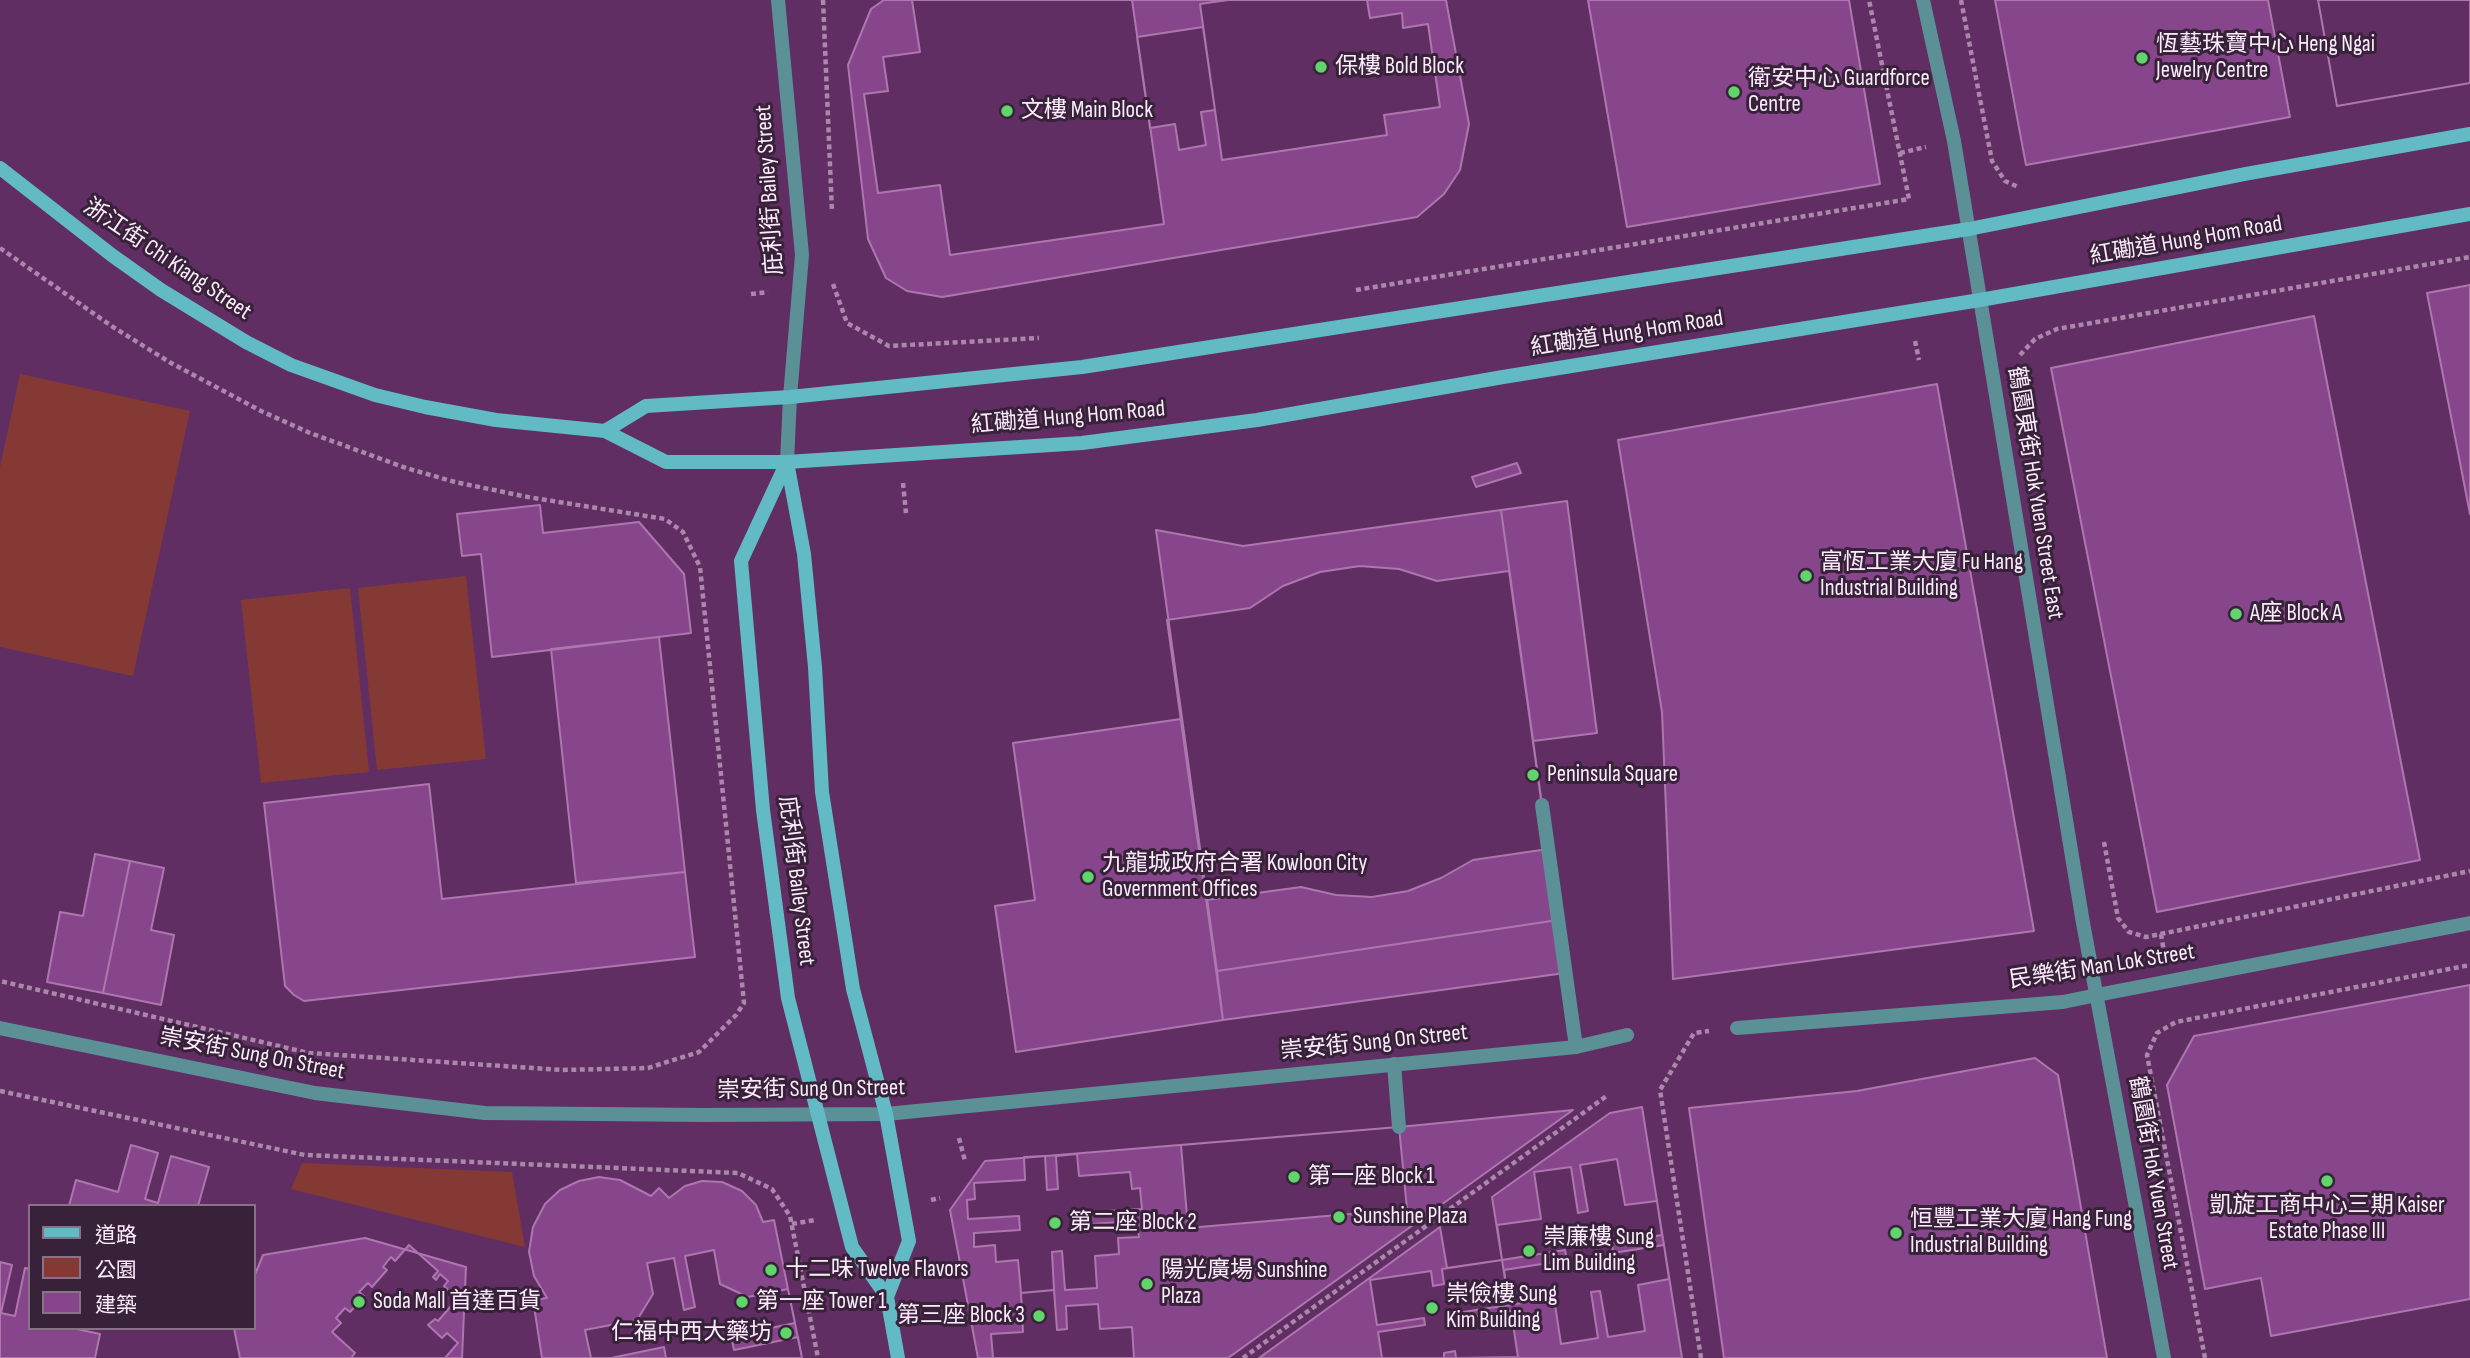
<!DOCTYPE html>
<meta charset="utf-8">
<style>
body{margin:0}
#map{position:relative;width:2470px;height:1358px;overflow:hidden;background:#602e63;font-family:"Sofia Sans Condensed","Noto Sans TC",sans-serif}
canvas{display:block}
.legend{position:absolute;left:28px;top:1204px;width:228px;height:126px;box-sizing:border-box;background:#382239;border:2px solid #877287;margin:0;padding:9px 12px;list-style:none;font-size:21px;color:#fdebfd}
.legend li{display:flex;align-items:center;gap:14px;height:35px}
.legend b{width:35px;border:2px solid #877287}
</style>
<div id="map">
<canvas width="2470" height="1358"></canvas>
<ul class="legend">
<li><b style="height:9px;background:#61bac4"></b>道路</li>
<li><b style="height:19px;background:#843935"></b>公園</li>
<li><b style="height:19px;background:#87468b"></b>建築</li>
</ul>
</div>
<script>
const c = document.querySelector('canvas').getContext('2d');
c.lineJoin = 'round';
function fill(path, color) { c.fillStyle = color; c.fill(path, 'evenodd'); }
const shape = rows => new Path2D(rows.map(r => 'M' + r).join(''));
function strokePath(path, color, width, dash) { c.strokeStyle = color; c.lineWidth = width; c.lineCap = dash ? 'butt' : 'round'; c.setLineDash(dash || []); c.stroke(path); }
function drawText(font, color, halo, rows, align = 'center') {
  c.font = font + ' "Sofia Sans Condensed","Noto Sans TC",sans-serif'; c.lineWidth = 6; c.setLineDash([]); c.textBaseline = 'middle'; c.strokeStyle = halo; c.fillStyle = color; for (const [text, x, y, turn = 0] of rows) {
    c.save(); c.translate(x, y); c.rotate((+turn || 0) * Math.PI / 180); c.textAlign = isNaN(turn) ? turn : align; if (halo) c.strokeText(text, 0, 0); c.fillText(text, 0, 0); c.restore();
  }
}
fill(shape([
 [20,374,190,411,133,676,0,647,0,467],
 [466,576,486,759,377,770,358,588],
 [350,588,369,772,261,783,241,600],
 [302,1163,512,1172,525,1247,291,1189]
]), '#843935');
const building = shape([
 [884,0,1446,0,1469,124,1460,170,1444,194,1417,217,942,297,907,291,886,278,868,239,848,65,871,9,884,0],
 [912,0,1132,0,1164,224,950,255,940,185,878,193,864,94,888,91,883,57,920,52,912,0],
 [1228,0,1367,0,1370,18,1402,13,1403,28,1428,24,1440,107,1384,115,1387,135,1222,160,1200,4,1228,0],
 [1588,0,1849,0,1880,184,1627,227,1588,0],
 [1995,0,2268,0,2290,117,2026,165,1995,0],
 [2318,0,2470,0,2470,83,2337,106,2318,0],
 [2318,0,2470,0,2470,83,2337,106,2318,0],
 [1203,27,1215,110,1201,112,1206,145,1179,150,1175,124,1150,128,1137,37,1203,27],
 [2470,285,2470,514,2427,293,2470,285],
 [2314,316,2420,860,2157,912,2051,368,2314,316],
 [1937,384,2034,931,1673,979,1662,712,1618,440,1937,384],
 [1517,463,1521,473,1476,487,1472,477,1517,463],
 [1567,501,1597,733,1533,741,1501,510,1567,501],
 [540,505,543,533,639,522,684,574,691,633,492,657,481,554,462,556,457,514,540,505],
 [1501,510,1558,920,1217,971,1156,530,1243,546,1501,510],
 [1360,566,1399,569,1437,581,1509,571,1548,849,1473,860,1441,878,1408,891,1372,897,1336,895,1301,887,1206,900,1167,620,1250,608,1283,586,1320,572,1360,566],
 [659,637,685,872,576,883,551,649,659,637],
 [1181,719,1223,1020,1016,1052,995,906,1035,900,1013,743,1181,719],
 [429,784,442,899,685,872,695,957,304,1001,294,995,285,986,264,803,429,784],
 [95,854,130,861,103,993,47,982,60,912,83,916,95,854],
 [130,861,164,868,151,930,174,935,161,1005,103,993,130,861],
 [1558,920,1565,973,1223,1020,1217,971,1558,920],
 [2470,985,2470,1299,2271,1336,2261,1278,2205,1289,2167,1085,2194,1036,2470,985],
 [2035,1058,2058,1075,2107,1358,1724,1358,1689,1108,1857,1091,2035,1058],
 [1642,1107,1682,1358,1259,1358,1440,1227,1447,1268,1502,1260,1492,1197,1610,1113,1642,1107],
 [1573,1110,1228,1358,978,1358,950,1210,985,1161,1399,1127,1573,1110],
 [1399,1127,1407,1209,1188,1228,1181,1145,1399,1127],
 [131,1145,158,1153,145,1199,158,1203,171,1156,209,1167,198,1206,69,1206,76,1180,118,1192,131,1145],
 [1077,1154,1079,1176,1130,1172,1132,1189,1140,1188,1142,1209,1090,1212,1091,1224,1137,1221,1139,1237,1118,1238,1119,1254,1095,1256,1097,1288,1065,1290,1062,1251,1052,1252,1054,1290,1021,1293,1018,1260,996,1262,995,1245,974,1247,974,1233,1020,1230,1019,1216,968,1219,967,1200,975,1199,974,1183,1025,1180,1024,1157,1045,1156,1047,1190,1058,1189,1056,1156,1077,1154],
 [1617,1159,1625,1205,1657,1201,1662,1235,1612,1243,1613,1253,1664,1245,1669,1279,1638,1285,1645,1331,1608,1337,1600,1291,1591,1292,1598,1338,1561,1344,1554,1298,1509,1305,1504,1270,1567,1260,1565,1250,1502,1260,1497,1225,1541,1219,1534,1172,1571,1167,1578,1213,1588,1211,1580,1165,1617,1159],
 [599,1177,620,1180,651,1196,659,1188,669,1198,685,1186,702,1181,722,1182,742,1191,756,1205,763,1222,774,1220,802,1358,542,1358,533,1300,547,1298,534,1276,529,1252,533,1227,545,1204,560,1190,579,1181,599,1177],
 [365,1238,466,1267,462,1358,240,1358,234,1328,254,1328,254,1277,263,1255,365,1238],
 [409,1245,438,1271,433,1277,436,1280,440,1274,448,1281,444,1286,457,1299,438,1321,435,1319,428,1325,442,1338,447,1333,458,1343,445,1358,351,1358,355,1353,332,1332,341,1323,336,1318,345,1308,350,1312,364,1296,359,1292,368,1283,372,1287,387,1270,383,1267,391,1257,395,1261,409,1245],
 [714,1250,720,1284,748,1297,788,1289,795,1323,731,1336,734,1350,798,1337,802,1358,666,1358,664,1347,611,1358,591,1358,585,1330,637,1320,653,1294,647,1263,674,1258,684,1310,695,1307,685,1256,714,1250],
 [1502,1260,1509,1305,1463,1312,1464,1318,1511,1311,1518,1357,1456,1358,1455,1351,1444,1353,1444,1358,1382,1358,1378,1332,1425,1325,1424,1318,1377,1325,1370,1280,1431,1271,1433,1286,1444,1284,1442,1269,1502,1260],
 [0,1262,12,1265,1,1313,15,1316,25,1268,30,1269,30,1328,72,1328,100,1334,95,1358,0,1358,0,1262],
 [1054,1290,1057,1330,1067,1329,1066,1306,1098,1304,1100,1329,1132,1327,1134,1358,993,1358,991,1334,1023,1332,1021,1293,1054,1290]
]);
fill(building, '#87468b');
strokePath(building, '#ad76af', 2);
strokePath(shape([
 [823,0,832,212],
 [1961,0,1992,161,2005,181,2018,187],
 [1900,153,1926,147],
 [0,248,113,327,171,363,261,411,310,433,406,468,455,482,528,497,665,519,683,532,700,567,744,1003,736,1015,699,1052,648,1068,562,1070,309,1053,0,981],
 [833,284,847,323,889,346,1039,338],
 [1356,290,1909,199,1869,0],
 [751,294,768,292],
 [1915,341,1919,360],
 [2020,355,2035,339,2057,329,2470,257],
 [903,483,906,513],
 [2104,842,2118,918,2129,932,2146,937,2470,871],
 [2161,934,2164,952],
 [0,1091,305,1155,738,1173,772,1189,790,1216,818,1358],
 [959,1138,965,1161],
 [931,1200,940,1198],
 [792,1224,815,1220],
 [1243,1358,1608,1095],
 [1701,1358,1660,1090,1694,1033,1709,1031],
 [2205,1358,2147,1055,2157,1033,2176,1022,2470,965]
]), '#aa87ab', 4.5, [5, 3.5]);
strokePath(shape([
 [1542,805,1576,1047],
 [1737,1028,2063,1002,2097,995],
 [1394,1064,1399,1127]
]), '#5b9097', 14);
strokePath(shape([
 [778,0,802,255,790,397],
 [1923,0,1954,141,2083,923,2164,1358],
 [2097,995,2470,923],
 [0,1028,315,1093,485,1113,705,1115,886,1114,1576,1047,1627,1035]
]), '#5b9097', 14);
strokePath(shape([
 [787,462,790,397]
]), '#5b9097', 14);
strokePath(shape([
 [0,168,113,256,161,290,246,342,291,365,375,395,425,407,496,420,605,431,666,462,787,462,1082,443,1257,420,1503,377,1980,300,2470,214],
 [605,431,646,406,790,397,1082,367,1969,229,2245,174,2470,134],
 [787,462,741,561,763,810,788,998,852,1247,887,1297,898,1358],
 [787,462,804,554,815,667,822,792,853,989,886,1114,909,1241,887,1297]
]), '#61bac4', 14);
for (const [x, y, r, color] of [
 [2142,58,7,"#60d56b"],
 [1321,67,7,"#60d56b"],
 [1734,92,7,"#60d56b"],
 [1007,111,7,"#60d56b"],
 [1806,576,7,"#60d56b"],
 [2236,614,7,"#60d56b"],
 [1533,775,7,"#60d56b"],
 [1088,877,7,"#60d56b"],
 [1294,1177,7,"#60d56b"],
 [2327,1181,7,"#60d56b"],
 [1339,1217,7,"#60d56b"],
 [1055,1223,7,"#60d56b"],
 [1896,1233,7,"#60d56b"],
 [1529,1251,7,"#60d56b"],
 [771,1270,7,"#60d56b"],
 [1147,1284,7,"#60d56b"],
 [359,1302,7,"#60d56b"],
 [742,1302,7,"#60d56b"],
 [1432,1308,7,"#60d56b"],
 [1039,1316,7,"#60d56b"],
 [786,1333,7,"#60d56b"]
]) { const dot = new Path2D(); dot.arc(x, y, r, 0, 2 * Math.PI); c.fillStyle = color; c.fill(dot); strokePath(dot, '#382239', 2.5); }
drawText('23px', '#fdebfd', '#382239', [
 ["恆藝珠寶中心 Heng Ngai",2156,45],
 ["Jewelry Centre",2156,71],
 ["保樓 Bold Block",1335,67],
 ["衛安中心 Guardforce",1748,79],
 ["Centre",1748,105],
 ["文樓 Main Block",1021,111],
 ["富恆工業大廈 Fu Hang",1820,563],
 ["Industrial Building",1820,589],
 ["A座 Block A",2250,614],
 ["Peninsula Square",1547,775],
 ["九龍城政府合署 Kowloon City",1102,864],
 ["Government Offices",1102,890],
 ["第一座 Block 1",1308,1177],
 ["凱旋工商中心三期 Kaiser",2327,1206,"center"],
 ["Estate Phase III",2327,1232,"center"],
 ["Sunshine Plaza",1353,1217],
 ["恒豐工業大廈 Hang Fung",1910,1220],
 ["Industrial Building",1910,1246],
 ["第二座 Block 2",1069,1223],
 ["崇廉樓 Sung",1543,1238],
 ["Lim Building",1543,1264],
 ["十二味 Twelve Flavors",785,1270],
 ["陽光廣場 Sunshine",1161,1271],
 ["Plaza",1161,1297],
 ["崇儉樓 Sung",1446,1295],
 ["Kim Building",1446,1321],
 ["Soda Mall 首達百貨",373,1302],
 ["第一座 Tower 1",756,1302],
 ["第三座 Block 3",1025,1316,"right"],
 ["仁福中西大藥坊",772,1333,"right"]
], 'left');
drawText('23px', '#fdebfd', '#382239', [
 ["庇利街 Bailey Street",770,190,-94],
 ["紅磡道 Hung Hom Road",2186,241,-10],
 ["浙江街 Chi Kiang Street",167,260,34],
 ["紅磡道 Hung Hom Road",1627,334,-9],
 ["紅磡道 Hung Hom Road",1068,418,-5],
 ["鶴園東街 Hok Yuen Street East",2035,493,81],
 ["庇利街 Bailey Street",796,881,83],
 ["民樂街 Man Lok Street",2102,967,-9],
 ["崇安街 Sung On Street",1374,1043,-6],
 ["崇安街 Sung On Street",252,1055,11],
 ["崇安街 Sung On Street",811,1090,-1],
 ["鶴園街 Hok Yuen Street",2153,1173,80]
]);
</script>
